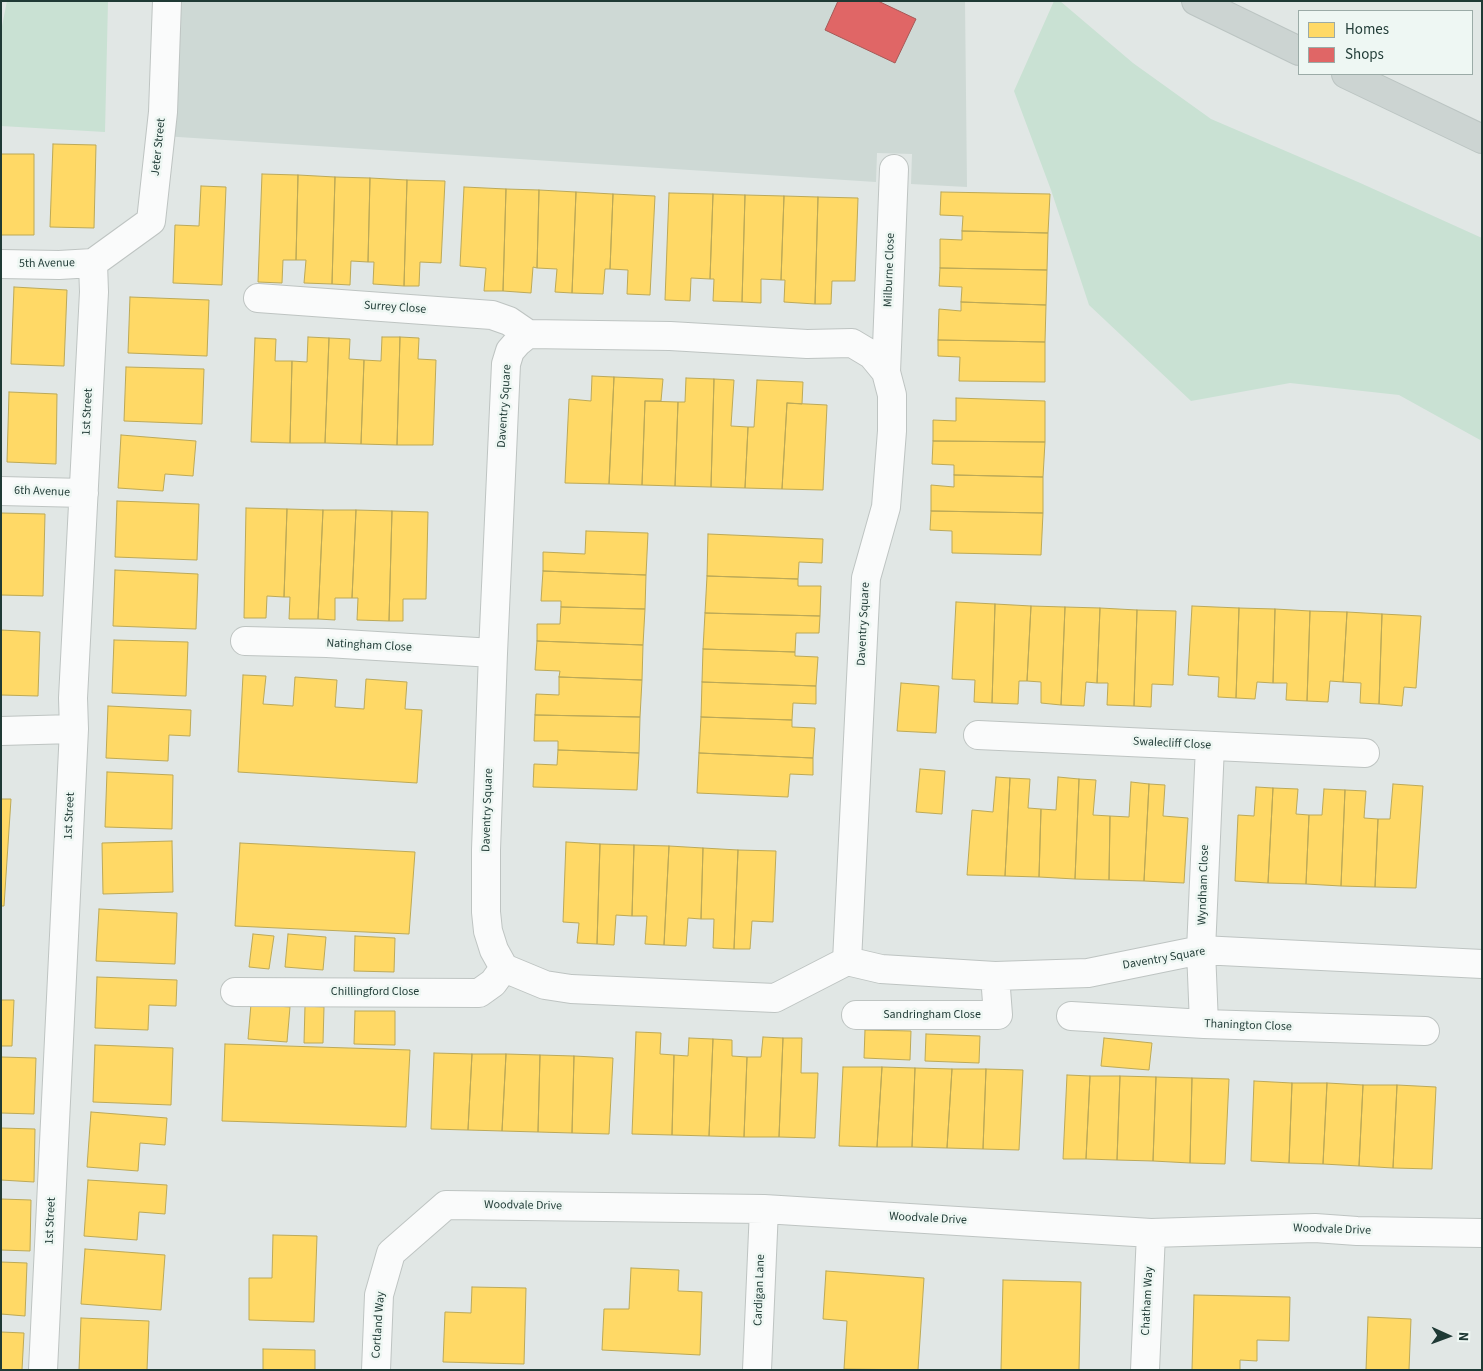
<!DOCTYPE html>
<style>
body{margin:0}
#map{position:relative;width:1483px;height:1371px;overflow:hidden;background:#e1e7e5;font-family:"Source Sans 3",sans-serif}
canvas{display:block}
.frame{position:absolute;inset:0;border:2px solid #1f3a35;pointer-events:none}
.legend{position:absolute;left:1298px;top:10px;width:175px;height:65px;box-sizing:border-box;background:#eef7f3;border:1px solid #9baba7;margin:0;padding:6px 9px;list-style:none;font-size:15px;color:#1f3a35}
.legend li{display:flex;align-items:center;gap:10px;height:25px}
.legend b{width:25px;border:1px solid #9baba7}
.north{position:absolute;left:1423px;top:1311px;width:50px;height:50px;-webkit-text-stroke:4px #eef7f3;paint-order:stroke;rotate:92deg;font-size:14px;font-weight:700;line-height:20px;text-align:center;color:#1f3a35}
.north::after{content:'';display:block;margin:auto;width:18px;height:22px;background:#1f3a35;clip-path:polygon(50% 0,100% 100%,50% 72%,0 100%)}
</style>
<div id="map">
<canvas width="1483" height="1371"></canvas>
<div class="frame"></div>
<ul class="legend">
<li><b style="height:14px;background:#ffd966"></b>Homes</li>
<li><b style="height:14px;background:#e06666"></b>Shops</li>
</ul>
<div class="north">N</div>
</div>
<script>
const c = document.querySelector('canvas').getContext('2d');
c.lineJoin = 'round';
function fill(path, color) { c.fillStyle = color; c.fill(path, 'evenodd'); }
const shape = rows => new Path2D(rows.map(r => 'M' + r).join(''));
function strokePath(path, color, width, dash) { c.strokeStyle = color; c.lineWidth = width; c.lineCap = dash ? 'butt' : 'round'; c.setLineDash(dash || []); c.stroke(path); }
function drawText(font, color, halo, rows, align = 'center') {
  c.font = font + ' "Source Sans 3",sans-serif'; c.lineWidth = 5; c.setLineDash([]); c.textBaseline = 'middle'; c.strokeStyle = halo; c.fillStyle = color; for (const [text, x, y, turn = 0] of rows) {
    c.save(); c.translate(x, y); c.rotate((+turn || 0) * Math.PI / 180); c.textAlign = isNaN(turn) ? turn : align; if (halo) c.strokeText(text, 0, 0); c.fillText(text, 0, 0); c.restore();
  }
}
fill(shape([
 [167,1,965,1,967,187,911,184,912,154,877,153,876,182,163,136]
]), '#ced9d5');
fill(shape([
 [7,1,108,1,105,132,1,126,1,31],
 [1054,1,1060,1,1133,63,1211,119,1358,182,1482,238,1482,441,1399,395,1290,383,1191,401,1089,305,1051,190,1014,91]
]), '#c9e1d3');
const homes = shape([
 [53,144,96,145,94,228,50,227,53,144],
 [1,154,34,154,34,235,1,235,1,154],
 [262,174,298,175,296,260,283,260,282,283,258,282,262,174],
 [298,175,335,177,332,284,304,283,306,260,296,260,298,175],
 [335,177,370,178,368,262,351,261,350,285,332,284,335,177],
 [370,178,407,180,404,286,373,284,374,262,368,262,370,178],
 [407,180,445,181,441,263,420,262,419,286,404,286,407,180],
 [201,186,226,187,222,285,173,283,175,225,199,226,201,186],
 [464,187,506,189,503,291,484,291,486,268,460,266,464,187],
 [506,189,539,190,537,268,533,267,531,293,503,291,506,189],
 [539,190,576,192,572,293,555,292,557,269,537,268,539,190],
 [576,192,613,194,610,269,605,269,603,294,572,293,576,192],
 [941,192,1050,194,1048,233,962,231,963,216,940,215,941,192],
 [669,193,713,194,710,279,691,278,690,301,665,300,669,193],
 [613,194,655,196,650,295,627,294,628,270,610,269,613,194],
 [713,194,745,195,742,302,713,301,714,279,710,279,713,194],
 [745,195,784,196,781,280,761,279,761,303,742,302,745,195],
 [784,196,818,197,815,304,784,302,785,280,781,280,784,196],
 [818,197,858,198,855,281,832,281,831,304,815,304,818,197],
 [962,231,1048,233,1047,270,940,268,940,239,962,240,962,231],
 [940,268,1047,270,1046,305,961,302,962,287,939,286,940,268],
 [14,287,67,290,64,366,11,364,14,287],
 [130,297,209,300,207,356,128,353,130,297],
 [961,302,1046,305,1045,342,938,340,939,309,961,311,961,302],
 [308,337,329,338,325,443,290,443,292,361,307,362,308,337],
 [382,337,400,337,397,445,361,444,364,360,381,361,382,337],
 [400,337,419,338,418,359,436,360,433,445,397,445,400,337],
 [255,338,276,339,275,361,292,361,290,443,251,442,255,338],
 [329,338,350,339,349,359,364,360,361,444,325,443,329,338],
 [938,340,1045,342,1045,382,959,381,960,357,938,356,938,340],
 [126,367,204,369,202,424,124,421,126,367],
 [592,376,614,377,609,484,565,483,569,399,591,401,592,376],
 [614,377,663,379,661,401,645,401,642,485,609,484,614,377],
 [686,378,714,379,711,487,675,486,678,402,685,402,686,378],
 [714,379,734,380,731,426,748,427,745,488,711,487,714,379],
 [757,380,803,382,802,404,787,403,782,489,745,488,748,427,754,427,757,380],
 [9,392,57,394,56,464,7,462,9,392],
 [956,398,1045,401,1045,442,933,441,933,420,956,421,956,398],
 [645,401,678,402,675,486,642,485,645,401],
 [787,403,827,405,823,490,782,489,787,403],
 [121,435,196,441,193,476,165,474,163,491,118,488,121,435],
 [933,441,1045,442,1043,477,954,475,954,465,932,464,933,441],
 [954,475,1043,477,1043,513,931,511,931,485,954,487,954,475],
 [117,501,199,504,197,560,115,557,117,501],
 [246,508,287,509,284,597,267,596,266,618,244,618,246,508],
 [287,509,323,510,318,619,289,619,290,597,284,597,287,509],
 [323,510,356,510,352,598,335,598,335,620,318,619,323,510],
 [356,510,392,511,389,621,357,620,358,598,352,598,356,510],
 [392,511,428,512,426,599,403,599,403,621,389,621,392,511],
 [931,511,1043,513,1041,555,952,553,952,531,930,530,931,511],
 [1,513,45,514,43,596,1,595,1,513],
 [586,531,648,533,646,575,543,571,543,552,585,554,586,531],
 [708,534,823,539,822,563,799,562,798,579,707,576,708,534],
 [115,570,198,574,196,629,113,626,115,570],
 [543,571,646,575,645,609,561,607,561,601,541,601,543,571],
 [707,576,798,579,798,586,821,586,820,616,705,613,707,576],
 [956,602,995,604,992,703,974,702,975,680,952,679,956,602],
 [995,604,1031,606,1027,681,1019,681,1018,704,992,703,995,604],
 [1031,606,1065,607,1061,705,1041,703,1041,682,1027,681,1031,606],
 [1192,606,1239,608,1236,698,1218,697,1219,677,1188,675,1192,606],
 [561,607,645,609,643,645,537,641,537,624,560,624,561,607],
 [1065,607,1100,608,1097,683,1086,682,1084,706,1061,705,1065,607],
 [1100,608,1137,610,1134,706,1107,705,1108,683,1097,683,1100,608],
 [1239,608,1275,609,1273,683,1257,682,1255,699,1236,698,1239,608],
 [1275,609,1310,611,1307,701,1286,700,1287,683,1273,683,1275,609],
 [1137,610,1176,611,1173,685,1152,684,1151,707,1134,706,1137,610],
 [1310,611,1347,612,1343,682,1330,681,1328,702,1307,701,1310,611],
 [1347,612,1382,614,1379,704,1360,703,1361,683,1343,682,1347,612],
 [705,613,820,616,819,633,796,633,795,652,703,649,705,613],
 [1382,614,1421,616,1416,688,1404,687,1402,706,1379,704,1382,614],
 [1,630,40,632,38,696,1,695,1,630],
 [114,640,188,642,186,696,112,693,114,640],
 [537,641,643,645,642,680,559,677,560,671,535,670,537,641],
 [703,649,795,652,795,656,818,657,816,686,702,682,703,649],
 [243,675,266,676,263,704,293,706,295,677,337,680,335,707,364,709,366,679,407,682,405,709,422,710,417,783,238,772,243,675],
 [559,677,642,680,640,717,535,715,536,694,559,695,559,677],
 [702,682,816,686,816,704,793,703,792,720,701,717,702,682],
 [901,683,939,686,936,733,897,731,901,683],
 [108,706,191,710,190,736,169,735,168,761,106,758,108,706],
 [535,715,640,717,639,753,558,750,558,741,534,741,535,715],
 [701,717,792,720,792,727,815,728,813,758,699,753,701,717],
 [558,750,639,753,637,790,533,787,534,764,557,765,558,750],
 [699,753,813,758,813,775,790,774,788,797,697,793,699,753],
 [920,769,945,771,942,814,916,812,920,769],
 [107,772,173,775,172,829,105,827,107,772],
 [996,777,1010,778,1005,876,967,875,972,810,993,812,996,777],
 [1058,777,1079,779,1075,879,1039,877,1041,809,1056,810,1058,777],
 [1010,778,1030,779,1028,808,1041,809,1039,877,1005,876,1010,778],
 [1079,779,1096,780,1093,815,1110,816,1109,880,1075,879,1079,779],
 [1131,782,1149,784,1144,881,1109,880,1110,816,1129,817,1131,782],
 [1149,784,1165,785,1163,816,1188,818,1184,883,1144,881,1149,784],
 [1393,784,1423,786,1416,888,1375,887,1378,819,1390,819,1393,784],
 [1256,787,1273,788,1268,883,1235,881,1238,815,1254,816,1256,787],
 [1273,788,1298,789,1296,814,1309,815,1306,884,1268,883,1273,788],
 [1324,789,1345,790,1341,886,1306,884,1309,815,1322,815,1324,789],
 [1345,790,1366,791,1364,818,1378,819,1375,887,1341,886,1345,790],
 [1,799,11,799,4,906,1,906,1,799],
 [172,841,173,892,103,894,102,843,172,841],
 [566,842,600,844,597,944,577,943,579,923,563,922,566,842],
 [240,843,415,852,409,934,235,926,240,843],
 [600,844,634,845,632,916,616,915,614,945,597,944,600,844],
 [634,845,669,846,664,945,645,944,647,916,632,916,634,845],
 [669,846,703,848,701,919,688,918,686,946,664,945,669,846],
 [703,848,738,850,734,949,713,948,714,919,701,919,703,848],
 [738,850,776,851,773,922,752,921,750,949,734,949,738,850],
 [99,909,177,913,175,964,96,961,99,909],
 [253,934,274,936,269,969,249,967,253,934],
 [288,934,326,937,323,970,285,967,288,934],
 [355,936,395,938,394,972,354,971,355,936],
 [97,977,177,980,176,1006,149,1005,148,1030,95,1028,97,977],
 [1,1000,14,1000,12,1046,1,1046,1,1000],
 [251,1004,290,1007,287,1042,248,1039,251,1004],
 [305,1006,324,1007,323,1043,304,1043,305,1006],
 [355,1011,395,1011,395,1045,354,1044,355,1011],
 [865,1030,911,1031,910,1060,864,1058,865,1030],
 [636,1032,661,1033,660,1054,674,1055,672,1135,632,1134,636,1032],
 [926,1034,980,1036,979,1063,925,1061,926,1034],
 [763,1037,783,1038,779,1137,744,1137,747,1057,761,1057,763,1037],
 [689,1038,713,1039,709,1136,672,1135,674,1055,688,1056,689,1038],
 [783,1038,802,1038,801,1073,818,1073,815,1138,779,1137,783,1038],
 [1104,1038,1152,1043,1149,1070,1101,1066,1104,1038],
 [713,1039,732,1040,732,1056,747,1057,744,1137,709,1136,713,1039],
 [225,1044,410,1050,406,1127,222,1121,225,1044],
 [95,1045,173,1048,171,1105,93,1102,95,1045],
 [434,1053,472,1054,468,1130,431,1129,434,1053],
 [472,1054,506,1054,502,1131,468,1130,472,1054],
 [506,1054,540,1055,538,1132,502,1131,506,1054],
 [540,1055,574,1056,572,1133,538,1132,540,1055],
 [574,1056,613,1058,609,1134,572,1133,574,1056],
 [1,1057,36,1058,34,1114,1,1113,1,1057],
 [843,1067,882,1067,877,1147,839,1146,843,1067],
 [882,1067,915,1068,912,1147,877,1147,882,1067],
 [915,1068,952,1069,947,1148,912,1147,915,1068],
 [952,1069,986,1069,983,1149,947,1148,952,1069],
 [986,1069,1023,1070,1019,1150,983,1149,986,1069],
 [1067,1075,1090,1076,1086,1159,1063,1159,1067,1075],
 [1090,1076,1120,1076,1117,1160,1086,1159,1090,1076],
 [1120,1076,1156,1077,1153,1161,1117,1160,1120,1076],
 [1156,1077,1192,1078,1190,1163,1153,1161,1156,1077],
 [1192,1078,1229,1079,1225,1164,1190,1163,1192,1078],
 [1254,1081,1292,1083,1289,1163,1251,1161,1254,1081],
 [1292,1083,1327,1083,1323,1164,1289,1163,1292,1083],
 [1327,1083,1363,1085,1359,1166,1323,1164,1327,1083],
 [1363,1085,1397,1085,1393,1168,1359,1166,1363,1085],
 [1397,1085,1436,1087,1432,1169,1393,1168,1397,1085],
 [91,1112,167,1118,165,1145,140,1143,138,1171,87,1167,91,1112],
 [1,1128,35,1129,34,1182,1,1180,1,1128],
 [88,1180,167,1185,165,1214,139,1212,137,1240,84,1236,88,1180],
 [1,1199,31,1200,30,1251,1,1250,1,1199],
 [273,1235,317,1236,314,1322,249,1320,249,1278,272,1278,273,1235],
 [85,1249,165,1255,161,1310,81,1304,85,1249],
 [1,1262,27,1263,25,1316,1,1314,1,1262],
 [631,1268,679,1270,678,1291,702,1292,700,1355,602,1350,604,1309,629,1309,631,1268],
 [826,1271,924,1278,918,1370,844,1369,847,1321,823,1319,826,1271],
 [1003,1280,1081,1282,1079,1370,1001,1370,1003,1280],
 [472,1287,526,1288,524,1364,443,1362,445,1312,471,1313,472,1287],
 [1194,1295,1290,1297,1289,1341,1257,1340,1257,1361,1240,1360,1240,1370,1192,1370,1194,1295],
 [1368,1317,1411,1319,1409,1370,1366,1370,1368,1317],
 [81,1318,149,1321,147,1370,79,1370,81,1318],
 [1,1332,24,1333,22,1370,1,1370,1,1332],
 [263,1349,315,1350,315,1370,263,1370,263,1349]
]);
fill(homes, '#ffd966');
strokePath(homes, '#bca957', 1);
const shops = shape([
 [838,1,878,1,916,19,895,63,825,30,838,1]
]);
fill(shops, '#e06666');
strokePath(shops, '#a65957', 1);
const minor = shape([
 [93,263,151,221,163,112,167,1],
 [1,264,59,265,93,263],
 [258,298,492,315,509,321,528,334],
 [886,372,894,169],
 [1,491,84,493],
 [245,641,327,643,493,653],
 [1,731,74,729],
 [978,735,1365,753],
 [847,961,866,578,886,507,892,431,892,395,886,372,872,355,852,343,807,344,670,336,528,334,517,343,510,351,506,364,493,653,486,850,486,912,488,931,494,950,504,968,545,985,571,989,775,998,847,961,881,969,995,976,1088,973,1201,950,1482,964],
 [235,992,479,993,493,983,504,968],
 [856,1015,998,1015,995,976],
 [1071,1016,1204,1024,1425,1031],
 [1204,1024,1201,950,1210,746],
 [43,1370,74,729,73,698,94,292,93,263],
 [376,1370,379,1295,391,1253,446,1205,764,1209,1151,1233,1315,1228,1357,1231,1482,1233],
 [757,1370,764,1209],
 [1145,1370,1151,1233]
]);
const major = shape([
 [1196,1,1299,51],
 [1346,74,1482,139]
]);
strokePath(minor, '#bec4c2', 30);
strokePath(major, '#bbc4c2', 30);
strokePath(minor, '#fafbfb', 28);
strokePath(major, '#ccd4d2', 28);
drawText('12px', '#1f3a35', '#eef7f3', [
 ["Jeter Street",159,147,-84],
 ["5th Avenue",47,264,-1],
 ["Milburne Close",890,270,-88],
 ["Surrey Close",395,308,4],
 ["Daventry Square",505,406,-86],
 ["1st Street",88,412,-87],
 ["6th Avenue",42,492,2],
 ["Daventry Square",864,624,-87],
 ["Natingham Close",369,646,3],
 ["Swalecliff Close",1172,744,3],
 ["Daventry Square",488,810,-88],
 ["1st Street",70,816,-87],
 ["Wyndham Close",1204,885,-88],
 ["Daventry Square",1164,959,-10],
 ["Chillingford Close",375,992],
 ["Sandringham Close",932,1015],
 ["Thanington Close",1248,1026,2],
 ["Woodvale Drive",523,1206,1],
 ["Woodvale Drive",928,1219,3],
 ["1st Street",51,1221,-87],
 ["Woodvale Drive",1332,1230,2],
 ["Cardigan Lane",760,1290,-88],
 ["Chatham Way",1148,1301,-87],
 ["Cortland Way",379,1325,-86]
]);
</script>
